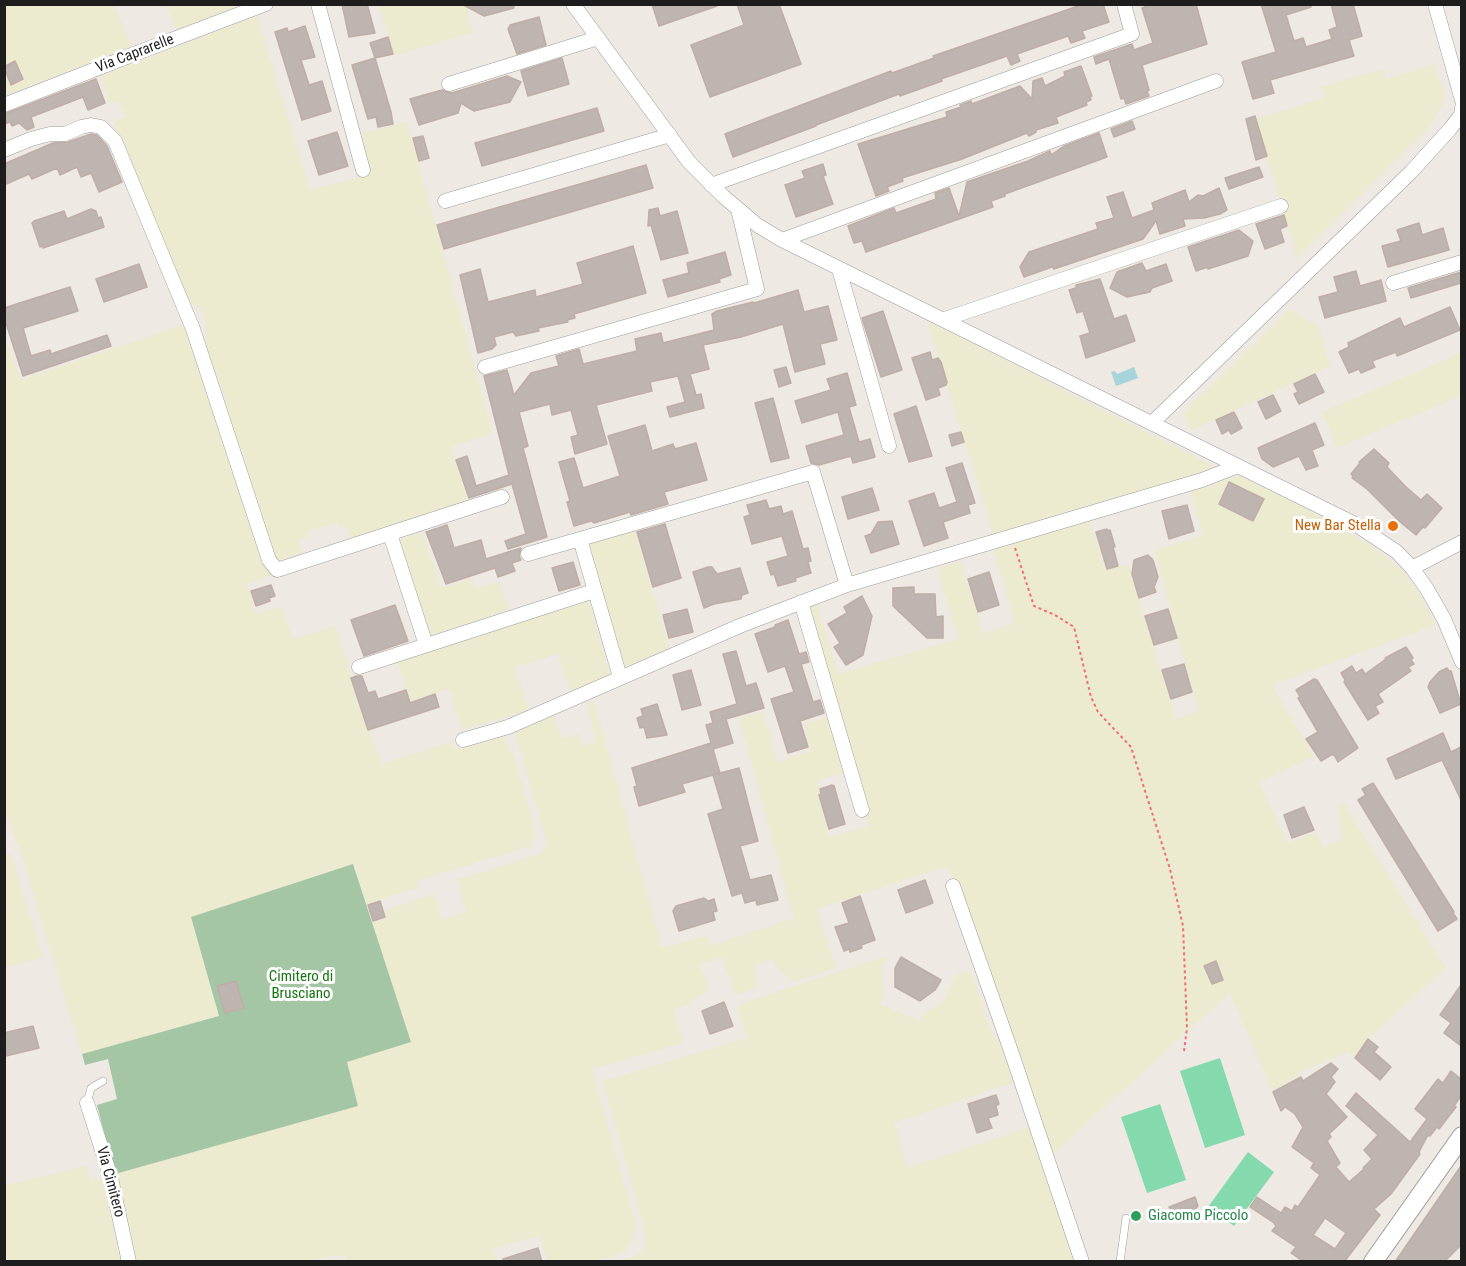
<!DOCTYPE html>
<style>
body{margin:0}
#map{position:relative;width:1466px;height:1266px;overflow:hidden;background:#eee9e3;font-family:"Roboto Condensed",sans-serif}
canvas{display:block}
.frame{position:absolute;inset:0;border:6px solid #1d1d1d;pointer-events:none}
</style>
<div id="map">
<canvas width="1466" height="1266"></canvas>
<div class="frame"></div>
</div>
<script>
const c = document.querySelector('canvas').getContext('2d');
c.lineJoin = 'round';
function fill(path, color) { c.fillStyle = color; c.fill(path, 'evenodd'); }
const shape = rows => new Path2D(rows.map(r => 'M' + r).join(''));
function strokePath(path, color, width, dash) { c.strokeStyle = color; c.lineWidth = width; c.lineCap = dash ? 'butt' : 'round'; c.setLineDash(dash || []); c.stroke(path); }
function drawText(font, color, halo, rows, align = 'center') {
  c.font = font + ' "Roboto Condensed",sans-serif'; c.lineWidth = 6; c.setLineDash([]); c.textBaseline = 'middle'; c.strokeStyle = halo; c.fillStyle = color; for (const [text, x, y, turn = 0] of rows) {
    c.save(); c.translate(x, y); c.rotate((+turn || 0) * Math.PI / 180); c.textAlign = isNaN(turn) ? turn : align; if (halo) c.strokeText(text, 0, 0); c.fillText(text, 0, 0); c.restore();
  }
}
fill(shape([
 [5,5,114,5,132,46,5,96],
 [166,5,233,5,235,9,177,30],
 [379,5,466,5,473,32,394,56],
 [257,16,310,190,371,174,360,134,407,122,493,433,451,447,468,501,352,539,347,526,340,528,338,522,308,531,309,536,298,540,302,553,275,562,241,467,246,459,243,450,236,447,221,405,227,403,226,398,211,367,204,346,206,329,204,316,199,306,192,305,187,299,114,122,126,117,118,101,110,104,99,76],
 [1435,64,1444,94,1442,106,1429,128,1297,259,1256,119,1324,98,1321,87,1383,69,1386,79],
 [1290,309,1319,327,1330,366,1190,431,1184,414,1188,407],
 [932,323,1214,466,1205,474,994,537,928,324],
 [185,324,272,575,247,584,256,614,279,607,284,613,293,639,335,626,381,764,452,742,454,749,502,737,514,755,535,831,534,840,531,846,416,881,417,888,366,904,354,864,192,917,219,1016,82,1054,24,863,5,811,4,332,21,380],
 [1461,353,1461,396,1337,448,1322,412],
 [1240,476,1311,511,1372,546,1402,570,1418,592,1436,625,1272,685,1314,757,1259,782,1287,843,1316,832,1323,848,1343,839,1337,807,1343,802,1446,968,1369,1038,1353,1057,1349,1052,1297,1073,1298,1077,1272,1090,1230,993,1051,1156,948,866,816,909,836,968,794,982,777,968,773,959,753,967,759,987,735,995,722,957,700,964,708,986,707,991,691,1001,690,1004,673,1010,683,1043,592,1069,635,1222,632,1242,625,1251,611,1257,594,1261,547,1261,540,1236,493,1248,497,1261,345,1262,346,1256,339,1255,302,1262,135,1261,115,1174,358,1106,346,1062,411,1041,372,923,387,919,385,910,434,894,442,920,466,912,457,880,539,854,545,849,547,844,515,732,533,721,554,714,562,739,579,734,582,746,596,742,587,703,594,701,662,948,707,936,710,946,794,918,739,718,763,712,778,762,789,759,788,757,811,751,804,724,830,717,845,772,817,781,820,794,817,795,830,837,869,826,807,607,817,604,838,674,958,639,937,568,960,561,983,633,1015,623,994,551,998,547,1089,518,1105,571,1128,564,1176,719,1199,711,1154,550,1203,536,1191,492,1196,486,1211,487,1214,482],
 [634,529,670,650,624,669,587,543],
 [423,533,441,588,471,579,475,589,499,581,508,610,430,636,399,540],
 [588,600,610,675,571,692,558,654,515,667,529,711,462,729,449,689,411,701,397,661],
 [11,854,43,957,5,967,5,856],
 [887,956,881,970,884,993,881,1004,920,1021,923,1014,945,1000,956,974,967,972,972,974,994,1039,1002,1037,1017,1081,894,1123,907,1168,1030,1127,1077,1261,620,1261,642,1253,645,1248,645,1233,603,1081,747,1038,737,1005],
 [87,1166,90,1180,103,1179,121,1261,5,1261,5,1185]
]), '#eceacf');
fill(shape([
 [353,864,411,1042,347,1062,358,1106,115,1174,97,1105,117,1099,108,1059,85,1065,82,1054,219,1016,191,917]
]), '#a5c6a5');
fill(shape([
 [1220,1058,1245,1135,1205,1148,1180,1071],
 [1160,1104,1186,1180,1147,1193,1121,1117],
 [1248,1152,1274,1172,1234,1226,1208,1207]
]), '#84daad');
fill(shape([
 [1134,367,1138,378,1116,386,1111,372,1115,371,1117,374]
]), '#a5d5da');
const building = shape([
 [342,4,367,4,375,33,349,37,342,4],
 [462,4,513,4,514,8,484,16,462,4],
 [652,4,717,4,717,6,659,26,652,4],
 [737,4,779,4,801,64,710,97,691,45,744,25,737,4],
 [1084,4,1103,4,1109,22,1082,31,1085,38,1071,43,1068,36,1017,54,1020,61,1011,65,1007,56,941,79,942,81,900,96,899,94,816,125,816,126,733,157,725,134,891,71,892,73,934,58,933,56,1084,4],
 [1153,4,1196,4,1207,44,1142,65,1149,90,1147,91,1149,96,1126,104,1124,98,1121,99,1109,59,1096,64,1094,57,1132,44,1134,50,1153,43,1142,8,1153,4],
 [1261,4,1311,4,1311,7,1286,15,1294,41,1303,38,1306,47,1332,39,1329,30,1337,27,1331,4,1353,4,1362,36,1349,40,1354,56,1270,80,1274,93,1253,99,1242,62,1276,52,1261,4],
 [539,17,546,45,517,54,508,29,510,25,539,17],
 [305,26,315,57,301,60,309,85,322,81,331,111,302,120,275,32,287,28,288,32,305,26],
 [388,37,393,54,375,58,370,43,388,37],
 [375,58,391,112,393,124,378,127,376,117,368,119,352,65,375,58],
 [562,58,569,84,528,96,521,71,562,58],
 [15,61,23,79,11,85,4,67,15,61],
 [1081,66,1092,96,1090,96,1091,100,1086,102,1087,105,1056,117,1058,123,1036,130,1036,132,1029,136,1027,133,962,159,902,178,903,181,887,187,889,191,876,196,858,144,947,117,946,112,961,107,960,105,971,101,972,104,1020,86,1032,99,1033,81,1042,78,1045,86,1065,76,1064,72,1081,66],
 [507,76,521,82,510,102,474,111,461,103,458,113,419,125,410,99,442,90,452,93,507,76],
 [96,79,105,103,88,110,83,97,31,117,34,127,27,130,19,123,12,126,10,122,4,124,4,114,96,79],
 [597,108,604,131,482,166,475,143,597,108],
 [1255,116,1267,156,1256,160,1246,119,1255,116],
 [1132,121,1135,129,1114,137,1111,129,1132,121],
 [337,132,348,166,319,175,308,141,337,132],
 [1099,133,1107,157,1005,194,1005,196,991,201,993,207,866,252,862,241,854,243,848,226,894,208,896,213,936,199,935,193,949,188,959,216,967,182,1028,161,1050,151,1051,155,1064,146,1099,133],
 [91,134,97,135,107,146,122,182,99,192,91,173,81,177,77,167,60,175,57,168,32,179,29,174,4,185,4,164,53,143,68,142,91,134],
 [423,136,429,158,419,161,413,138,423,136],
 [823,164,826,175,823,176,833,204,796,217,785,185,805,178,802,171,823,164],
 [646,165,653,188,444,249,437,225,646,165],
 [1259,167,1263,177,1229,189,1225,178,1259,167],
 [1219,188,1227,210,1220,214,1204,218,1183,219,1185,226,1160,234,1156,221,1143,239,1054,269,1052,267,1024,277,1020,267,1029,252,1098,229,1096,223,1114,218,1107,197,1123,192,1132,218,1154,210,1152,203,1185,190,1189,202,1198,195,1203,196,1219,188],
 [658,208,660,216,677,211,688,253,661,260,651,225,648,226,649,210,658,208],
 [91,209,96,211,98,218,101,217,104,227,43,248,43,246,40,247,32,223,34,221,64,211,67,219,91,209],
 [1284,215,1287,226,1280,229,1284,242,1265,249,1256,224,1284,215],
 [1419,223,1422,235,1443,228,1449,250,1388,267,1382,246,1401,241,1397,230,1419,223],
 [1239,230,1253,241,1248,256,1208,269,1208,267,1196,271,1188,247,1239,230],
 [633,246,646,293,574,314,575,318,567,320,568,322,538,328,539,331,516,336,513,332,494,337,496,345,492,349,478,353,460,275,480,269,488,302,535,290,536,297,583,284,577,263,633,246],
 [725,252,731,275,719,279,720,282,668,297,663,280,689,273,687,263,725,252],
 [1142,263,1146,271,1166,264,1172,281,1152,288,1150,292,1127,297,1110,288,1117,272,1142,263],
 [139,264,147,287,104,302,96,279,139,264],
 [1356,271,1360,286,1381,280,1386,301,1325,318,1319,297,1338,292,1334,277,1356,271],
 [1461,272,1461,283,1411,298,1408,288,1461,272],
 [1100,279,1114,319,1126,315,1135,341,1086,358,1080,336,1090,333,1083,311,1077,313,1069,290,1076,288,1076,285,1100,279],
 [70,287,78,311,23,328,31,356,50,350,51,354,107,335,111,346,23,376,4,317,4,308,70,287],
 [798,290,804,312,828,306,837,340,820,344,825,364,795,372,783,324,741,337,703,345,709,369,690,374,696,395,701,394,704,408,670,417,667,407,685,402,678,376,650,382,652,391,596,405,607,444,575,454,571,437,578,435,571,410,552,415,550,404,519,412,528,446,523,448,547,537,508,549,505,541,526,534,512,484,469,498,456,460,467,456,476,486,509,475,484,376,507,370,514,395,531,373,559,366,556,356,579,349,583,364,637,351,635,339,661,333,663,343,714,330,712,314,717,311,753,302,754,303,798,290],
 [1450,307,1460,330,1397,356,1396,352,1372,361,1375,367,1361,373,1359,369,1349,373,1339,352,1349,347,1348,343,1400,318,1404,327,1450,307],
 [883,311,902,370,881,377,862,318,883,311],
 [930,352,932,360,938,358,941,362,947,382,946,385,938,388,940,395,926,400,912,358,930,352],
 [786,367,791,383,779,387,774,370,786,367],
 [847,373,856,405,849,407,859,442,870,439,875,457,853,463,851,456,819,465,811,463,806,446,844,435,838,412,802,423,795,401,831,390,827,379,847,373],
 [1315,374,1324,392,1299,404,1294,394,1298,392,1294,384,1315,374],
 [1273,395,1281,411,1266,419,1258,402,1273,395],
 [773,398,789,458,771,462,755,403,773,398],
 [916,406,932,456,909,462,894,414,916,406],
 [1234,412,1242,428,1231,434,1229,430,1222,434,1216,420,1234,412],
 [1315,423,1324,445,1312,450,1318,466,1306,470,1299,456,1273,467,1262,459,1258,448,1315,423],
 [645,425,652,451,673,444,675,449,696,443,707,480,664,492,668,504,631,515,630,512,594,523,591,521,574,526,567,502,570,501,559,462,574,458,583,488,620,476,608,436,645,425],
 [961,432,964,442,952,446,949,435,961,432],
 [1374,449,1389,463,1387,467,1405,486,1421,500,1427,494,1442,508,1425,528,1423,527,1416,535,1399,521,1367,489,1352,478,1353,476,1351,474,1360,463,1359,462,1374,449],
 [962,463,975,503,968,505,970,513,943,522,948,538,924,546,909,501,934,493,939,508,957,502,946,468,962,463],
 [1229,482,1264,499,1253,521,1219,504,1229,482],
 [872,488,879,510,848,519,842,497,872,488],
 [766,500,769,509,781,506,783,514,792,511,803,549,808,548,811,561,808,562,811,573,795,578,796,581,778,586,774,574,771,575,767,562,788,556,782,536,752,544,744,517,750,515,747,505,766,500],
 [1187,505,1194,531,1169,539,1162,511,1187,505],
 [892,521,899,544,871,553,865,536,871,534,878,522,892,521],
 [665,524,681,578,653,587,637,532,665,524],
 [447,525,454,548,481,540,486,559,521,548,519,556,521,560,512,563,515,571,498,577,495,568,446,584,426,532,447,525],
 [1107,529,1108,531,1110,530,1115,547,1113,547,1118,566,1107,569,1096,532,1107,529],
 [1148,555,1153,560,1158,577,1154,587,1156,592,1139,598,1132,574,1134,560,1148,555],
 [573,562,580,585,559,591,552,568,573,562],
 [708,567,712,567,717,574,740,568,748,593,742,595,741,599,714,604,704,608,693,572,708,567],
 [989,572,999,605,978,612,968,579,989,572],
 [271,585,275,596,269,598,270,601,256,606,251,591,271,585],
 [914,587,914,594,935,594,936,617,943,616,943,638,927,638,893,606,893,588,914,587],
 [862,596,872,616,863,655,846,665,834,647,840,643,828,624,847,613,844,607,862,596],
 [395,605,408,641,364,656,351,620,395,605],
 [687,609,693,632,669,638,663,615,687,609],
 [1168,609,1177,638,1154,645,1145,616,1168,609],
 [788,620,799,654,806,652,809,662,801,664,813,702,820,700,824,713,800,721,808,747,788,753,771,699,794,692,785,666,768,672,755,634,775,627,775,625,788,620],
 [1406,647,1413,658,1411,660,1414,664,1408,667,1411,671,1378,694,1383,702,1375,706,1379,713,1368,720,1344,682,1345,680,1341,673,1352,666,1356,673,1362,669,1365,674,1386,659,1385,658,1406,647],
 [736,651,746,686,756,683,764,708,726,719,733,743,713,749,720,773,682,784,685,792,639,806,634,787,637,786,632,768,711,743,706,725,713,723,710,712,737,704,723,654,736,651],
 [1184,664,1192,692,1171,699,1162,670,1184,664],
 [1447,668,1449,671,1451,671,1461,704,1440,713,1428,687,1430,682,1439,672,1447,668],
 [691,670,701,705,682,710,673,675,691,670],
 [357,676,362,676,368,693,375,691,378,699,406,690,410,703,435,694,439,707,368,730,351,678,357,676],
 [1314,679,1317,680,1358,748,1338,762,1334,755,1331,755,1321,761,1306,739,1318,732,1298,698,1300,697,1296,690,1314,679],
 [657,704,667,735,647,738,644,727,640,728,637,718,643,716,641,709,657,704],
 [1443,733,1451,752,1461,747,1461,800,1442,760,1396,779,1387,759,1443,733],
 [739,768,758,841,740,846,750,880,771,875,778,900,757,905,756,900,745,903,742,893,732,896,708,814,723,809,713,775,739,768],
 [1373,783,1454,912,1453,913,1457,919,1438,931,1358,800,1366,795,1362,789,1373,783],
 [832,785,834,786,845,824,829,829,819,795,821,794,820,789,832,785],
 [1304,807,1314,830,1292,838,1284,815,1304,807],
 [925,880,933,903,906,913,898,890,925,880],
 [860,896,875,940,861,945,862,948,850,952,849,949,844,951,835,927,849,923,842,903,860,896],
 [704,898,708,901,714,899,717,911,713,912,715,920,679,931,673,911,676,906,704,898],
 [380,901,385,917,373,921,368,905,380,901],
 [901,957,941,980,935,990,920,1001,895,987,895,968,901,957],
 [1216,961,1223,980,1212,984,1204,966,1216,961],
 [236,981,244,1008,225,1013,217,986,236,981],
 [1461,985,1461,1046,1444,1033,1451,1023,1440,1015,1461,985],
 [724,1002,733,1026,710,1034,702,1011,724,1002],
 [33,1026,39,1048,6,1056,4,1033,33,1026],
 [1368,1039,1378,1047,1374,1052,1391,1067,1380,1080,1355,1058,1368,1039],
 [1331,1063,1338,1069,1331,1077,1335,1082,1326,1094,1347,1117,1329,1134,1331,1137,1327,1141,1340,1163,1336,1167,1349,1182,1364,1169,1363,1168,1372,1159,1364,1150,1378,1135,1346,1106,1356,1093,1410,1142,1427,1119,1415,1109,1438,1079,1443,1083,1451,1071,1461,1079,1461,1096,1454,1106,1456,1107,1439,1129,1437,1127,1430,1136,1428,1135,1419,1152,1420,1154,1391,1194,1374,1209,1380,1215,1344,1262,1304,1262,1291,1253,1296,1247,1272,1231,1276,1226,1274,1223,1250,1207,1257,1197,1281,1213,1285,1207,1292,1211,1295,1205,1298,1207,1320,1175,1311,1168,1314,1163,1292,1147,1303,1127,1295,1114,1285,1107,1281,1111,1273,1092,1301,1077,1303,1081,1331,1063],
 [1325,1218,1346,1233,1335,1249,1313,1235,1325,1218],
 [996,1095,999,1104,996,1106,998,1115,988,1118,992,1128,977,1133,968,1104,996,1095],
 [1461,1166,1461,1245,1444,1262,1395,1262,1461,1166],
 [1195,1197,1198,1206,1192,1213,1182,1217,1173,1216,1169,1207,1195,1197],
 [538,1248,542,1262,503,1262,503,1259,538,1248]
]);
fill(building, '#beb4b0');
strokePath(building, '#bfada6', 1.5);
const service = shape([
 [87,1103,91,1088,103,1081],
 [1120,1262,1126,1218]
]);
const minor = shape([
 [318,4,363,170],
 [573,4,689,162,723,196,757,225,782,240,1355,524,1397,552,1412,568,1427,589,1444,619,1462,662],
 [1435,4,1462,100],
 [449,84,598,38],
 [4,105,142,51,266,4],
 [4,150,31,139,50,134,65,134,81,127,91,125,101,127,115,141,193,329,269,560,277,570,502,497],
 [711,185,1132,34,1124,4],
 [445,201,670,135],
 [782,240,1216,81],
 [839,269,889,446],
 [1393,283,1462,262],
 [945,319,1281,206],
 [485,367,757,289,738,209],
 [1152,423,1411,172,1450,129,1461,115,1462,108],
 [390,534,426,645],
 [580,539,620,677],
 [528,554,813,472,847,585],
 [1412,568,1462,542],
 [801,602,862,810],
 [359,667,594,591],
 [463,740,508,727,742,625,847,585,1202,480,1238,466],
 [953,886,1011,1051,1082,1262],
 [87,1103,111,1178,129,1262]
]);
const tertiary = shape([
 [1373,1262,1462,1136]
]);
strokePath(service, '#9e9e9e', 8);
strokePath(minor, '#9e9e9e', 15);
strokePath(tertiary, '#9e9e9e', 20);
strokePath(shape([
 [1015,548,1034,606,1055,615,1074,627,1091,697,1098,712,1131,747,1170,869,1183,926,1187,1028,1184,1051]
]), '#f36e73', 2, [3, 3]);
strokePath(service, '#fff', 7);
strokePath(minor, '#fff', 14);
strokePath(tertiary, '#fff', 18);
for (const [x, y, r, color] of [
 [1393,526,6,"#e8710a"],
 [1136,1216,6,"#2e9e5b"]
]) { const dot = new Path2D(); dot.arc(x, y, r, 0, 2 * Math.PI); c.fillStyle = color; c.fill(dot); strokePath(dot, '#fff', 2); }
drawText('15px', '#1d1d1d', '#fff', [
 ["Via Caprarelle",135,54,-21],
 ["Via Cimitero",110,1182,75]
]);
drawText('15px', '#c56008', '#fff', [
 ["New Bar Stella",1381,526]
], 'right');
drawText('15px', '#167610', '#fff', [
 ["Cimitero di",301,977],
 ["Brusciano",301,994]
]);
drawText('15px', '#27864d', '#fff', [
 ["Giacomo Piccolo",1148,1216]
], 'left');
</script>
